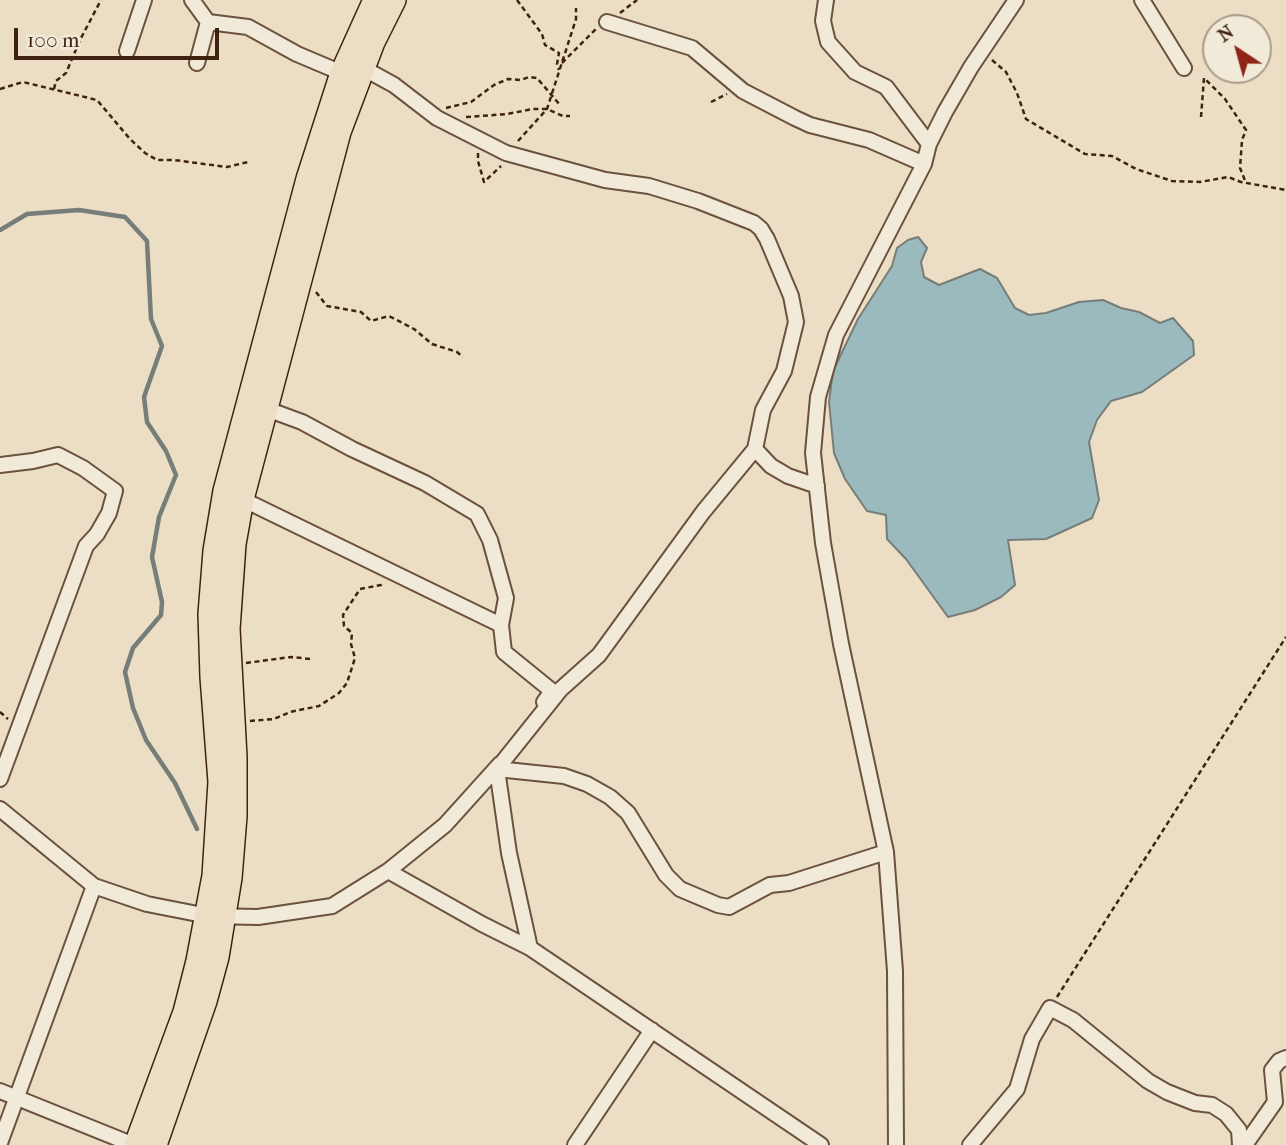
<!DOCTYPE html>
<style>
body{margin:0}
#map{position:relative;width:1286px;height:1145px;overflow:hidden;background:#ebdec5;font-family:"IM FELL French Canon",serif}
canvas{display:block}
.north{position:absolute;left:1202px;top:14px;width:70px;height:70px;box-sizing:border-box;background:#f2ead9;border:2px solid #ab9a89;border-radius:50%;rotate:324deg;font-size:19px;font-weight:700;line-height:28px;text-align:center;color:#402211}
.north::after{content:'';display:block;margin:auto;width:24px;height:32px;background:#8f2418;clip-path:polygon(50% 0,100% 100%,50% 72%,0 100%)}
.scale{position:absolute;left:14px;top:28px;width:205px;height:32px;box-sizing:border-box;border:4px solid #402211;border-top:0;padding-left:9px;font-size:21px;line-height:24px;white-space:nowrap;color:#402211;-webkit-text-stroke:5px #f2ead9;paint-order:stroke}
</style>
<div id="map">
<canvas width="1286" height="1145"></canvas>
<div class="north">N</div>
<div class="scale">100 m</div>
</div>
<script>
const c = document.querySelector('canvas').getContext('2d');
c.lineJoin = 'round';
function fill(path, color) { c.fillStyle = color; c.fill(path, 'evenodd'); }
const shape = rows => new Path2D(rows.map(r => 'M' + r).join(''));
function strokePath(path, color, width, dash) { c.strokeStyle = color; c.lineWidth = width; c.lineCap = dash ? 'butt' : 'round'; c.setLineDash(dash || []); c.stroke(path); }
const water = shape([
 [918,237,927,248,921,262,924,277,939,285,980,269,997,278,1015,308,1029,315,1046,313,1079,302,1103,300,1121,308,1139,312,1160,323,1173,318,1193,341,1194,355,1142,392,1111,401,1097,420,1089,442,1099,500,1092,518,1046,539,1008,540,1015,585,1001,597,975,610,948,617,906,559,887,539,886,515,867,511,845,479,834,453,829,402,833,371,858,319,892,266,897,248,908,240,918,237]
]);
fill(water, '#9bbabd');
strokePath(water, '#777d78', 2);
strokePath(shape([
 [0,230,27,214,79,210,125,217,147,241,151,319,162,346,144,397,147,422,166,451,176,475,159,517,152,557,162,602,161,615,133,648,125,672,133,708,146,740,175,783,197,829]
]), '#777d78', 4.5);
const minor = shape([
 [192,0,208,22,248,27,297,54,342,73],
 [826,0,823,21,828,42,855,72,886,87,929,144],
 [1142,0,1184,68],
 [607,22,692,48,743,91,795,118,810,125,869,140,924,164],
 [127,51,144,0],
 [197,63,208,22],
 [363,68,394,85,437,118,506,153,605,180,649,186,698,201,754,223,761,229,767,239,791,296,796,322,784,371,763,410,755,449,703,512,599,655,561,689,497,769,509,853,530,948],
 [264,408,302,422,352,449,425,483,477,514,490,540,506,598,501,625,504,652,552,691,544,702],
 [755,449,771,466,788,476,817,486],
 [0,465,33,461,58,455,83,468,115,491,109,513,97,534,86,546,0,779],
 [242,499,501,625],
 [497,769,564,776,587,784,610,797,628,813,666,875,680,889,718,905,729,907,770,885,789,883,886,852],
 [0,809,94,886,147,904,208,916,258,917,332,906,388,871,482,924,530,948,821,1145],
 [388,871,445,825,500,764],
 [0,1091,134,1145],
 [0,1143,94,886],
 [575,1145,652,1030],
 [896,1145,895,971,886,852,841,644,823,543,813,453,818,397,836,335,924,164,929,144,945,112,971,67,1016,0],
 [970,1145,1017,1089,1032,1039,1050,1008,1073,1020,1148,1081,1167,1092,1195,1103,1212,1105,1226,1114,1239,1130,1240,1145],
 [1245,1145,1275,1102,1272,1070,1279,1061,1286,1058]
]);
const primary = shape([
 [136,1145,185,1012,198,961,214,876,220,782,212,677,210,614,215,551,225,491,308,179,342,73,375,0],
 [155,1145,205,1001,217,957,230,878,235,816,235,757,228,629,234,544,242,499,339,132,373,42,394,0]
]);
strokePath(minor, '#6b513e', 18);
strokePath(primary, '#402211', 26);
strokePath(shape([
 [517,0,542,34,545,45,559,53,557,64,559,70],
 [620,13,637,0],
 [992,60,1006,72,1017,93,1026,119,1085,154,1112,156,1136,169,1172,181,1200,182,1228,177,1241,182,1286,190],
 [562,63,597,28],
 [0,89,23,82,97,100,130,139,145,153,157,160,174,160,227,167,248,162],
 [54,89,56,81,66,73,80,40,101,0],
 [711,102,727,94],
 [446,108,471,102,494,85,508,79,521,80,529,77,537,78,560,105],
 [466,117,507,114,533,109,547,109,563,116,570,116],
 [1201,117,1204,78,1225,99,1246,130,1242,140,1240,168,1246,183],
 [518,141,547,109,576,19,576,8],
 [478,153,478,161,484,182,501,166],
 [316,292,327,306,361,312,371,321,389,316,414,329,432,344,457,352,463,357],
 [246,663,291,657,311,659],
 [0,712,8,719],
 [250,721,274,719,290,712,319,706,339,693,347,683,355,658,351,644,352,633,344,626,343,615,360,589,381,585,383,582],
 [1057,997,1286,637]
]), '#402211', 2.5, [5, 3.5]);
strokePath(minor, '#f2ead9', 14);
strokePath(primary, '#ebdec5', 23);
</script>
